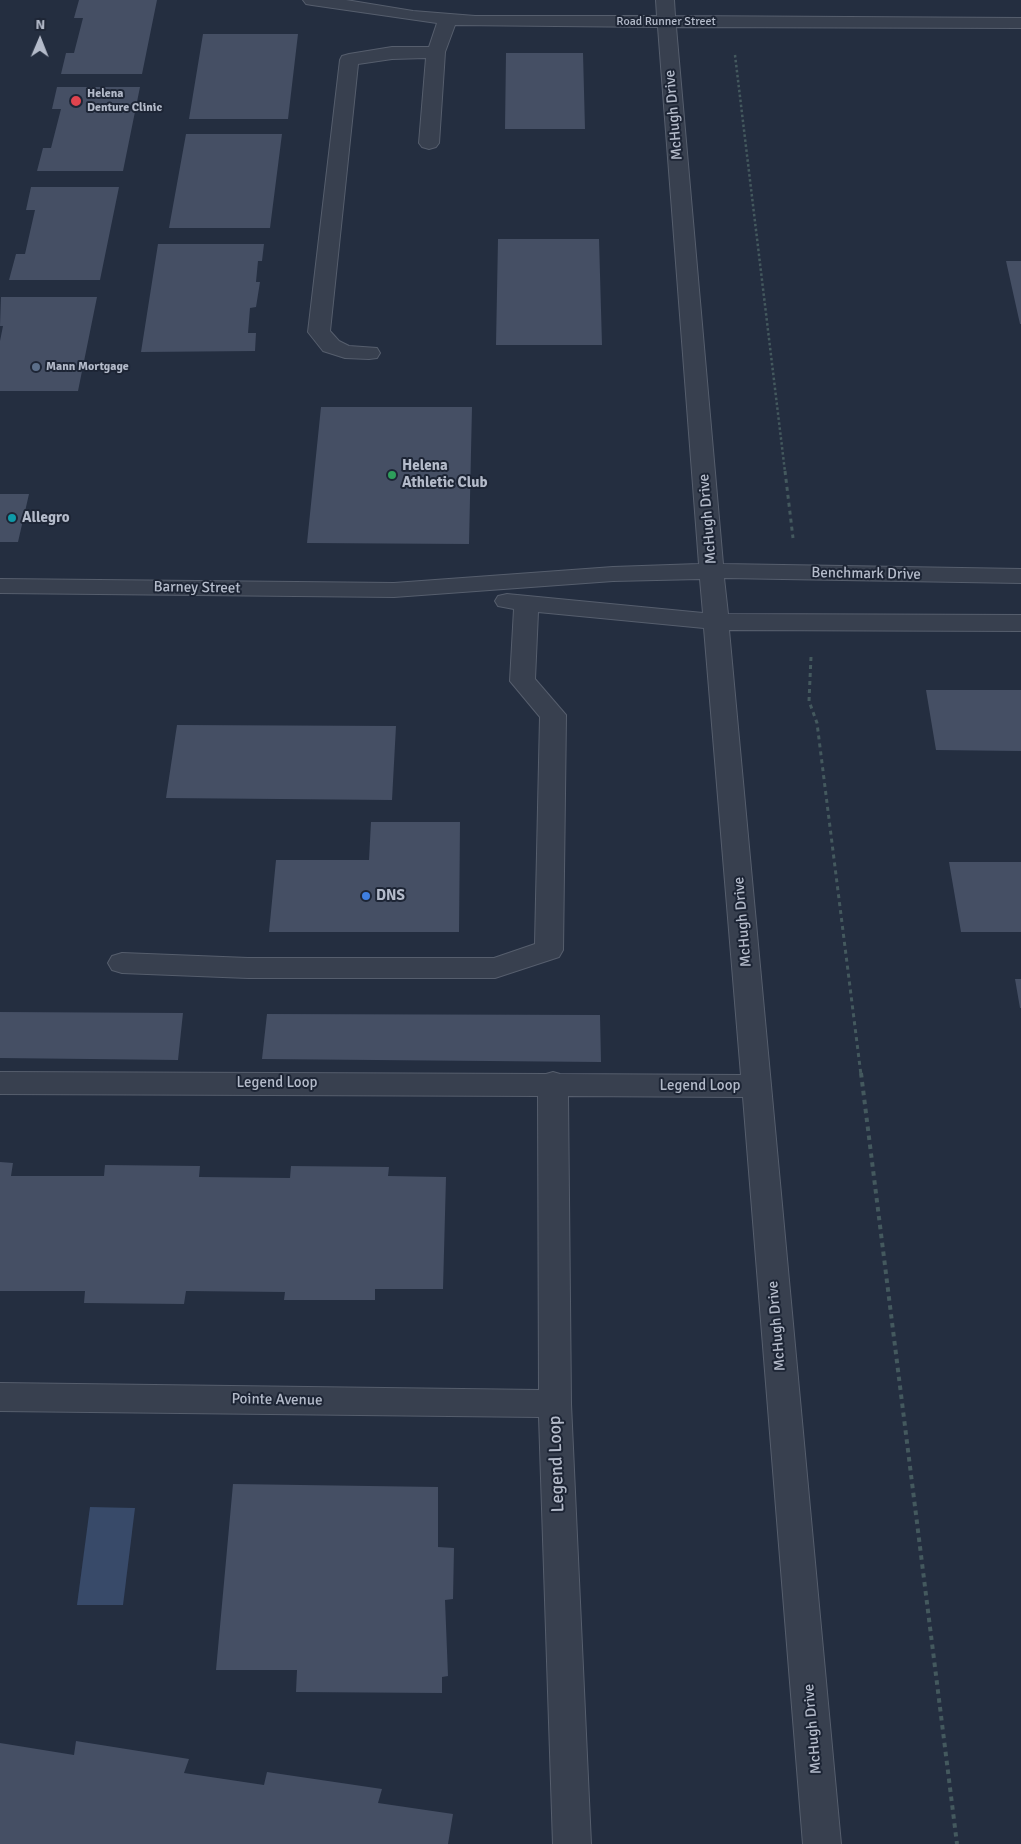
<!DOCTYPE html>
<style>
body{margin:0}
#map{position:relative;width:1021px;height:1844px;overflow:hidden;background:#242e40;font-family:Signika,sans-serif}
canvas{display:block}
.north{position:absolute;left:15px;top:15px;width:50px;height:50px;-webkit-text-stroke:4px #1d2535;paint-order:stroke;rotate:1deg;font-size:14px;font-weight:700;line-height:20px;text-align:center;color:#b4bbca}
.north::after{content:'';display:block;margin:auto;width:18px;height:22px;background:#b4bbca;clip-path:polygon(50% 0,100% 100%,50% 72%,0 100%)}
</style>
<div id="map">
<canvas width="1021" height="1844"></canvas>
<div class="north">N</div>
</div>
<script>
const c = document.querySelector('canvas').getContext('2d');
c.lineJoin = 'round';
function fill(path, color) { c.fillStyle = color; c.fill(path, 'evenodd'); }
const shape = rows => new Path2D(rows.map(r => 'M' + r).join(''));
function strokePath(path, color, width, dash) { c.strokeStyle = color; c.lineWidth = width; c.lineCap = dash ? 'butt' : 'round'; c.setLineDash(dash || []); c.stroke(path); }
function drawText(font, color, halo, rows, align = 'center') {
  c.font = font + ' Signika,sans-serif'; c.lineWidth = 4; c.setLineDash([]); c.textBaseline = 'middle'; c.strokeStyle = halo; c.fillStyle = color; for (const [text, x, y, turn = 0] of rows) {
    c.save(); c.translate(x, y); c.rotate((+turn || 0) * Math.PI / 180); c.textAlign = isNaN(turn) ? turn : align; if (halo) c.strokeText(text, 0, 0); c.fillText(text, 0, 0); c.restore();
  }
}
fill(shape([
 [90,1507,135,1508,123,1605,77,1605]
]), '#384a69');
fill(shape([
 [79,0,157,0,142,74,61,74,66,53,74,53,83,18,74,18],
 [203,34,298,34,288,119,189,119],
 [506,53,583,53,585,129,505,129],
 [57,87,140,87,123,171,37,171,43,148,51,148,61,109,52,109],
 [186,134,282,134,270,228,169,228],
 [31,187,119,187,100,280,9,280,16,254,25,254,35,210,26,210],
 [498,239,599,239,602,345,496,345],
 [158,244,264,244,262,261,258,261,256,282,260,282,256,307,250,308,248,333,256,333,255,351,141,352],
 [1006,261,1021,261,1021,324,1020,324],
 [1,297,97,297,78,391,0,391,0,341,3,326,0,326],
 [321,407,472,407,469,544,307,543],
 [0,494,29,494,18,542,0,542],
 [926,690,1021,690,1021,751,936,750],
 [177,725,396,726,392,800,166,798],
 [371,822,460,822,459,932,269,932,276,860,369,860],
 [949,862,1021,862,1021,932,961,932],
 [1015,979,1021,979,1021,1008,1020,1008],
 [0,1012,183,1013,178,1060,0,1058],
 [267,1014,600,1015,601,1062,262,1059],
 [0,1162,13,1163,11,1176,104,1176,105,1165,200,1166,199,1177,290,1178,291,1166,389,1167,388,1176,446,1177,443,1289,375,1289,375,1300,284,1300,285,1292,186,1291,184,1304,84,1303,85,1291,0,1291],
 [233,1484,438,1487,438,1547,454,1548,453,1599,445,1600,448,1676,442,1677,442,1693,296,1692,297,1670,216,1670],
 [76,1741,189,1759,184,1773,264,1785,267,1772,382,1789,378,1803,453,1814,448,1844,0,1844,0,1743,74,1755]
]), '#454f64');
const minor = shape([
 [303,0,346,0,413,11,475,16,657,16,656,0,674,0,675,16,1021,18,1021,28,676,27,723,564,1021,569,1021,583,724,578,728,614,1021,615,1021,631,729,630,841,1844,803,1844,743,1097,568,1096,571,1404,591,1844,553,1844,539,1417,0,1411,0,1383,539,1390,538,1096,0,1094,0,1072,546,1074,553,1072,560,1074,741,1075,704,628,538,612,535,679,566,715,563,950,559,957,495,978,248,978,122,973,112,970,108,963,112,956,122,953,248,958,494,958,535,944,540,717,510,681,514,609,498,606,495,601,498,596,507,594,703,613,700,579,613,581,394,597,0,593,0,579,394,583,613,567,699,564,658,27,455,25,445,52,439,143,436,147,429,149,422,147,419,143,426,58,392,59,358,64,330,331,339,341,349,346,377,348,380,353,377,358,369,359,345,358,323,351,308,332,340,60,342,56,349,54,392,47,429,47,437,23,312,5,306,4,303,0]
]);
strokePath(minor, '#565e6d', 2);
strokePath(shape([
 [735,55,785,472]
]), '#44595e', 2.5, [2.5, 2.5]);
strokePath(shape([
 [785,471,793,538],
 [811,657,809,701,817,723,861,1075]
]), '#44595e', 3, [4, 4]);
strokePath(shape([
 [861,1073,957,1844]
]), '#44595e', 4, [4.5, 4.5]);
fill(minor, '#38404f');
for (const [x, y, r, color] of [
 [76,101,6,"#e0444e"],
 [36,367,5,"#5c6f8a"],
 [392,475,5,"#2e9e5b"],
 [12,518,5,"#0f9aa8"],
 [366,896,5,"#3f7fe0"]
]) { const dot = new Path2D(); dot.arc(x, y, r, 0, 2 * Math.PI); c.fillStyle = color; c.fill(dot); strokePath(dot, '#1d2535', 2); }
drawText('12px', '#b4bbca', '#1d2535', [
 ["Road Runner Street",666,22]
]);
drawText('bold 12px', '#b4bbca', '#1d2535', [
 ["Helena",87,94],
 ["Denture Clinic",87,108],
 ["Mann Mortgage",46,367]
], 'left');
drawText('15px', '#b4bbca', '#1d2535', [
 ["McHugh Drive",674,115,-95],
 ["McHugh Drive",708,519,-95],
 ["Benchmark Drive",866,574,1],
 ["Barney Street",197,588,1],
 ["McHugh Drive",743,922,-95],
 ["Legend Loop",277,1083],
 ["Legend Loop",700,1086],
 ["McHugh Drive",777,1326,-95],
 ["Pointe Avenue",277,1400,1],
 ["McHugh Drive",813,1729,-95]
]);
drawText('bold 15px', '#b4bbca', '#1d2535', [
 ["Helena",402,466],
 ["Athletic Club",402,483],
 ["Allegro",22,518],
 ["DNS",376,896]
], 'left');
drawText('18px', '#b4bbca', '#1d2535', [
 ["Legend Loop",557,1464,-92]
]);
</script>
